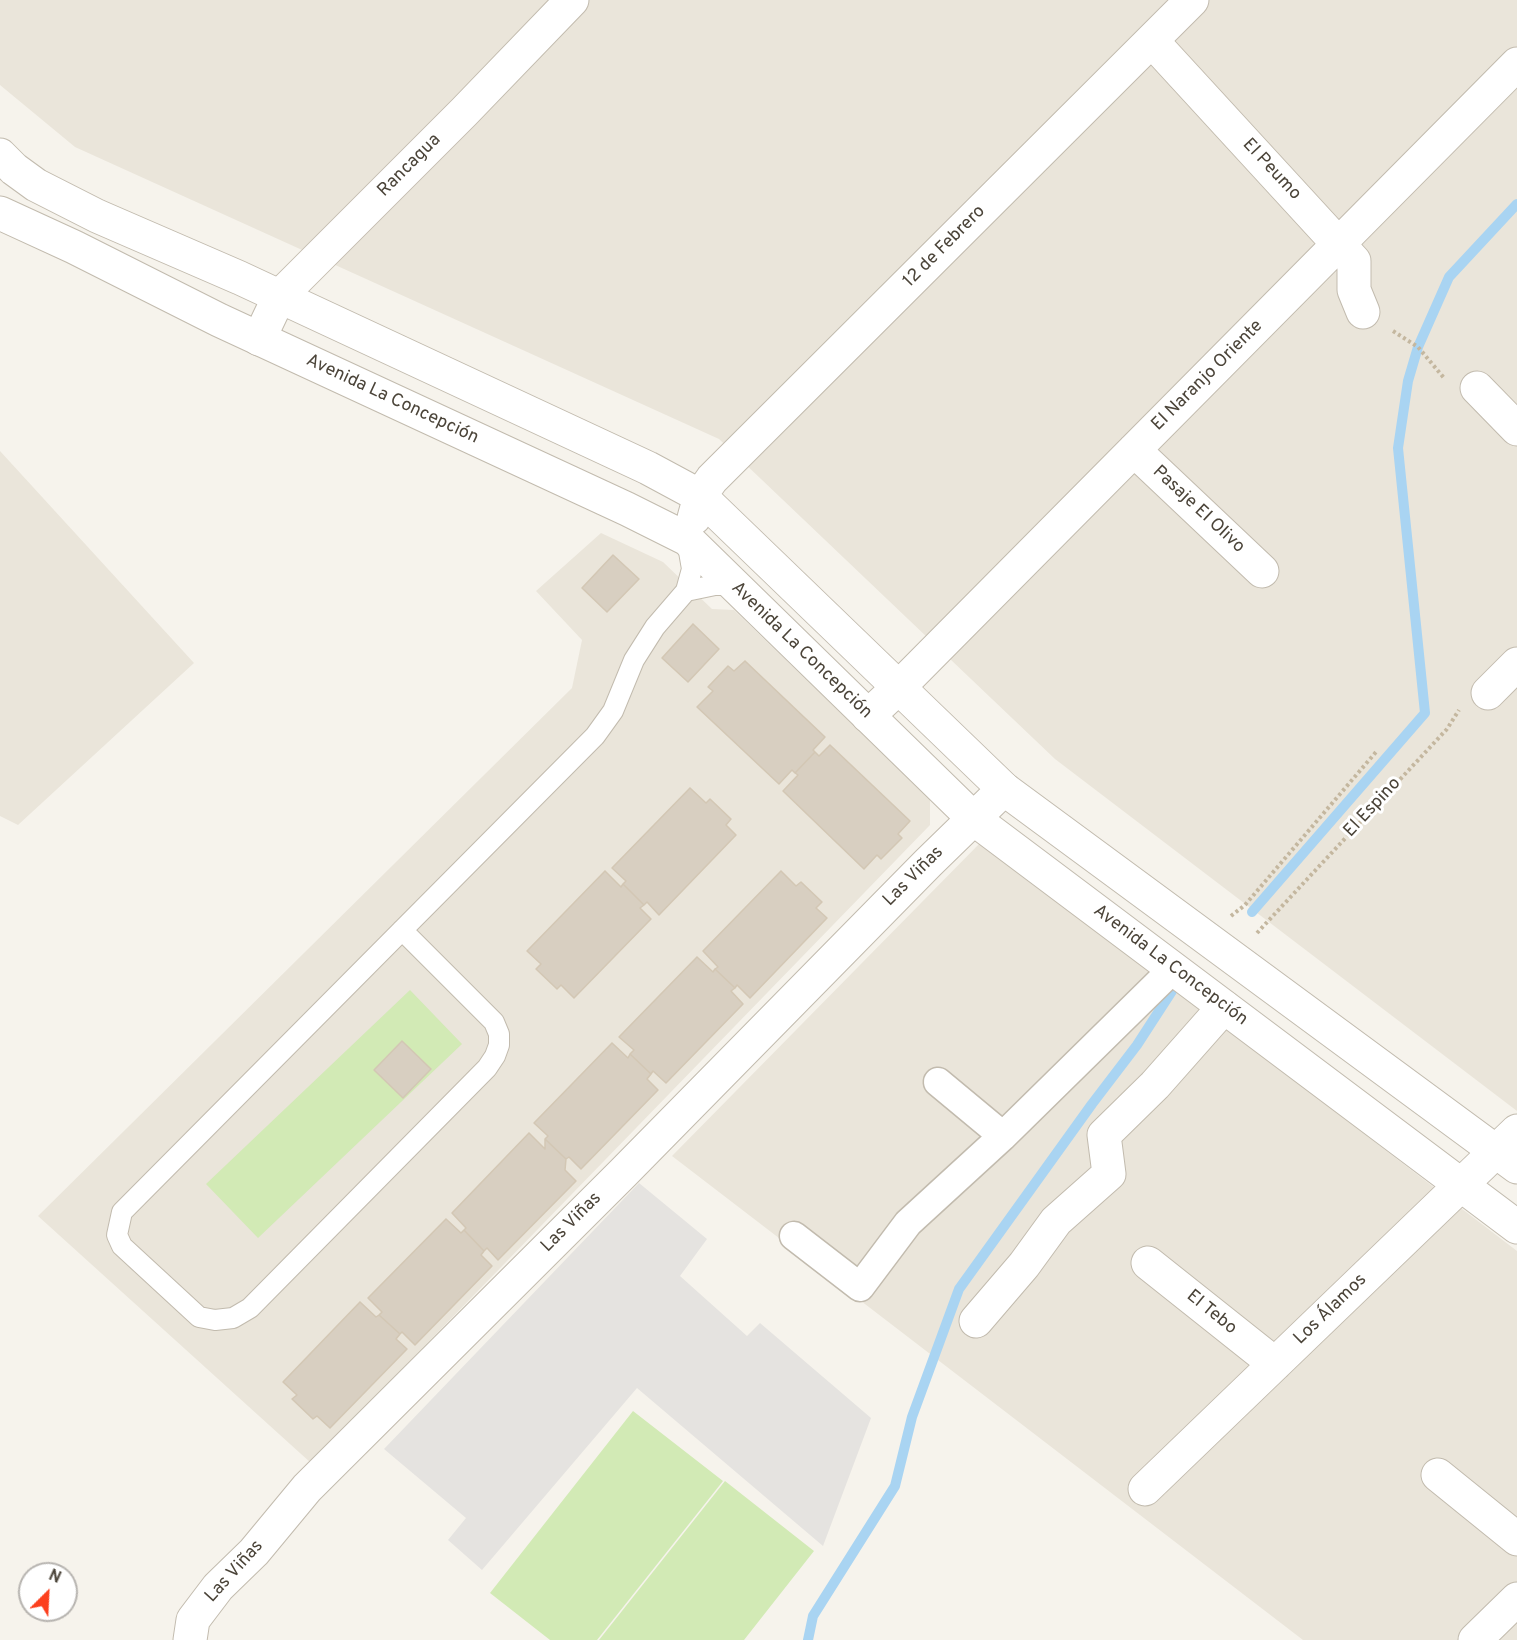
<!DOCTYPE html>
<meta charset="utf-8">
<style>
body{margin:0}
#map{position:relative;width:1517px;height:1640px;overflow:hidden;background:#f6f3ec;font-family:Overpass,sans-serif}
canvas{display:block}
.north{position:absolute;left:18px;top:1562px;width:60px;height:60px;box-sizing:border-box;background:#fff;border:2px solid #b7b4b0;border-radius:50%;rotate:24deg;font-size:16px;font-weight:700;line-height:24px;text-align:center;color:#4b4439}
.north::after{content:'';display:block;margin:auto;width:21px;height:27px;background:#fc3f1d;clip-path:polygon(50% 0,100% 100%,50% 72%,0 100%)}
</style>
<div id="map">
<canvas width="1517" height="1640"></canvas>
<div class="north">N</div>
</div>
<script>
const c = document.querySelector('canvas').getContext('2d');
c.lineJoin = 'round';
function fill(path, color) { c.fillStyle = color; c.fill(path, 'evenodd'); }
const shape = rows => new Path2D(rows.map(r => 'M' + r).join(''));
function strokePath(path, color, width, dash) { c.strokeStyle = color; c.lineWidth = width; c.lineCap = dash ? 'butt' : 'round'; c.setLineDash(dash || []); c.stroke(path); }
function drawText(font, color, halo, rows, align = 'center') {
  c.font = font + ' Overpass,sans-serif'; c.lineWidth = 6; c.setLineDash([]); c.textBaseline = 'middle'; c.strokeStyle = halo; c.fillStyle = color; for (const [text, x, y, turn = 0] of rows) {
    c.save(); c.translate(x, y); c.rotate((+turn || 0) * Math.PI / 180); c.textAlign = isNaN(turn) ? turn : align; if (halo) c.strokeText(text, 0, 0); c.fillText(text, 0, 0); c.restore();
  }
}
fill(shape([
 [0,0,1517,0,1517,1111,1055,759,719,439,75,147,0,85],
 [0,451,194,663,18,825,0,816],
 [601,533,663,562,712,609,734,610,930,799,930,825,311,1463,38,1216,572,688,582,640,536,591],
 [982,841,1517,1251,1517,1640,1303,1640,672,1156]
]), '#eae5da');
fill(shape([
 [410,990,462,1044,258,1238,206,1184],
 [633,1411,723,1481,597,1640,550,1640,490,1593],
 [725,1481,814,1551,744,1640,599,1640]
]), '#d2eab5');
fill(shape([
 [639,1183,707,1239,680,1276,747,1336,760,1323,871,1418,823,1546,637,1388,482,1570,448,1540,466,1518,384,1449]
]), '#e5e3e0');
strokePath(shape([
 [1252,912,1425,713,1398,448,1408,381,1418,347,1449,277,1517,204],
 [808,1640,813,1616,895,1486,912,1417,959,1289,1092,1104,1137,1045,1172,991]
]), '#a9d4f2', 10);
const building = shape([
 [613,555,639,579,607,612,582,588,613,555],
 [693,624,719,649,688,682,662,658,693,624],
 [745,661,825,737,813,750,815,752,795,773,792,770,779,784,697,707,713,691,708,687,728,666,734,671,745,661],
 [830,745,910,821,898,834,902,838,881,859,877,855,864,869,783,791,798,775,795,773,815,752,819,756,830,745],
 [690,788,706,803,710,799,731,819,726,825,736,835,659,915,647,902,644,905,623,884,626,881,612,868,690,788],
 [605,871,621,887,623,884,644,905,640,908,651,919,574,998,561,985,557,989,536,969,541,964,527,951,605,871],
 [781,871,796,886,801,882,822,902,816,908,827,918,750,998,737,985,735,988,715,969,718,967,703,951,781,871],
 [697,957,713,972,715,969,735,988,731,991,743,1004,666,1083,653,1071,651,1074,630,1054,634,1050,619,1037,697,957],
 [402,1041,431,1069,403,1098,374,1070,402,1041],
 [612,1043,628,1058,630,1054,651,1074,647,1079,658,1090,581,1169,569,1157,566,1159,545,1139,548,1136,534,1123,612,1043],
 [529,1133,545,1149,545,1139,566,1159,565,1170,576,1181,498,1260,487,1248,484,1251,464,1230,466,1228,452,1213,529,1133],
 [446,1219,461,1233,464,1230,484,1251,481,1255,492,1266,415,1345,402,1332,400,1334,379,1315,382,1312,368,1298,446,1219],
 [360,1302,376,1317,379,1315,400,1334,396,1339,407,1349,330,1428,317,1416,313,1419,292,1399,297,1395,283,1382,360,1302]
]);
fill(building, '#d8cfc1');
strokePath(building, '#d3c7b4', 1.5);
const service = shape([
 [686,591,715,585,733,585],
 [402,930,494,1022,499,1034,499,1045,495,1056,487,1068,250,1308,233,1318,215,1320,199,1317,122,1246,117,1235,122,1212,595,736,613,711,634,660,655,627,686,591,692,569,687,540]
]);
const pedestrian = shape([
 [938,1082,1003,1136],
 [794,1236,860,1287,908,1223,1003,1136,1173,969]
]);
const minor = shape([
 [1152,41,1354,261,1354,290,1363,312],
 [259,339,279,297,464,112,572,0],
 [1477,388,1517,429],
 [1134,450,1262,571],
 [1488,693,1517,664],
 [868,716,899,687,1517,64],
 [1148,1263,1275,1364],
 [976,1321,1024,1265,1056,1221,1109,1174,1104,1135,1155,1085,1224,1007],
 [1438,1475,1517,1539],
 [1145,1489,1517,1131],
 [190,1640,193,1620,218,1587,254,1552,307,1488,623,1173,928,863,1004,789],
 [1475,1640,1517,1599]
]);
const tertiary = shape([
 [0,155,14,169,36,185,97,216,240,278,648,468,700,496,1004,789,1517,1167],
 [0,213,74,247,219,320,627,509,687,539,974,819,1517,1227],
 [694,518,700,496,712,479,1192,0]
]);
strokePath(service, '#c2bbae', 22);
strokePath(pedestrian, '#c2bbae', 31);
strokePath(minor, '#c2bbae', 35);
strokePath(tertiary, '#c2bbae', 35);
strokePath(shape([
 [1393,331,1418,347,1444,378],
 [1231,916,1245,905,1376,752],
 [1257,933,1447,729,1459,710]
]), '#c4b79f', 4, [3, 3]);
strokePath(service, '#fff', 20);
strokePath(pedestrian, '#fff', 28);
strokePath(minor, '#fff', 33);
strokePath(tertiary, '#fff', 33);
drawText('18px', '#4b4439', '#fff', [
 ["Rancagua",410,166,-45],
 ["El Peumo",1271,170,47],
 ["12 de Febrero",945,247,-45],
 ["El Naranjo Oriente",1208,376,-45],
 ["Avenida La Concepción",392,400,25],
 ["Pasaje El Olivo",1198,510,43],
 ["Avenida La Concepción",801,651,44],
 ["El Espino",1373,808,-47],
 ["Las Viñas",914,877,-45],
 ["Avenida La Concepción",1170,966,37],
 ["Las Viñas",572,1223,-45],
 ["Los Álamos",1331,1310,-44],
 ["El Tebo",1211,1313,39],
 ["Las Viñas",235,1572,-48]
]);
</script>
